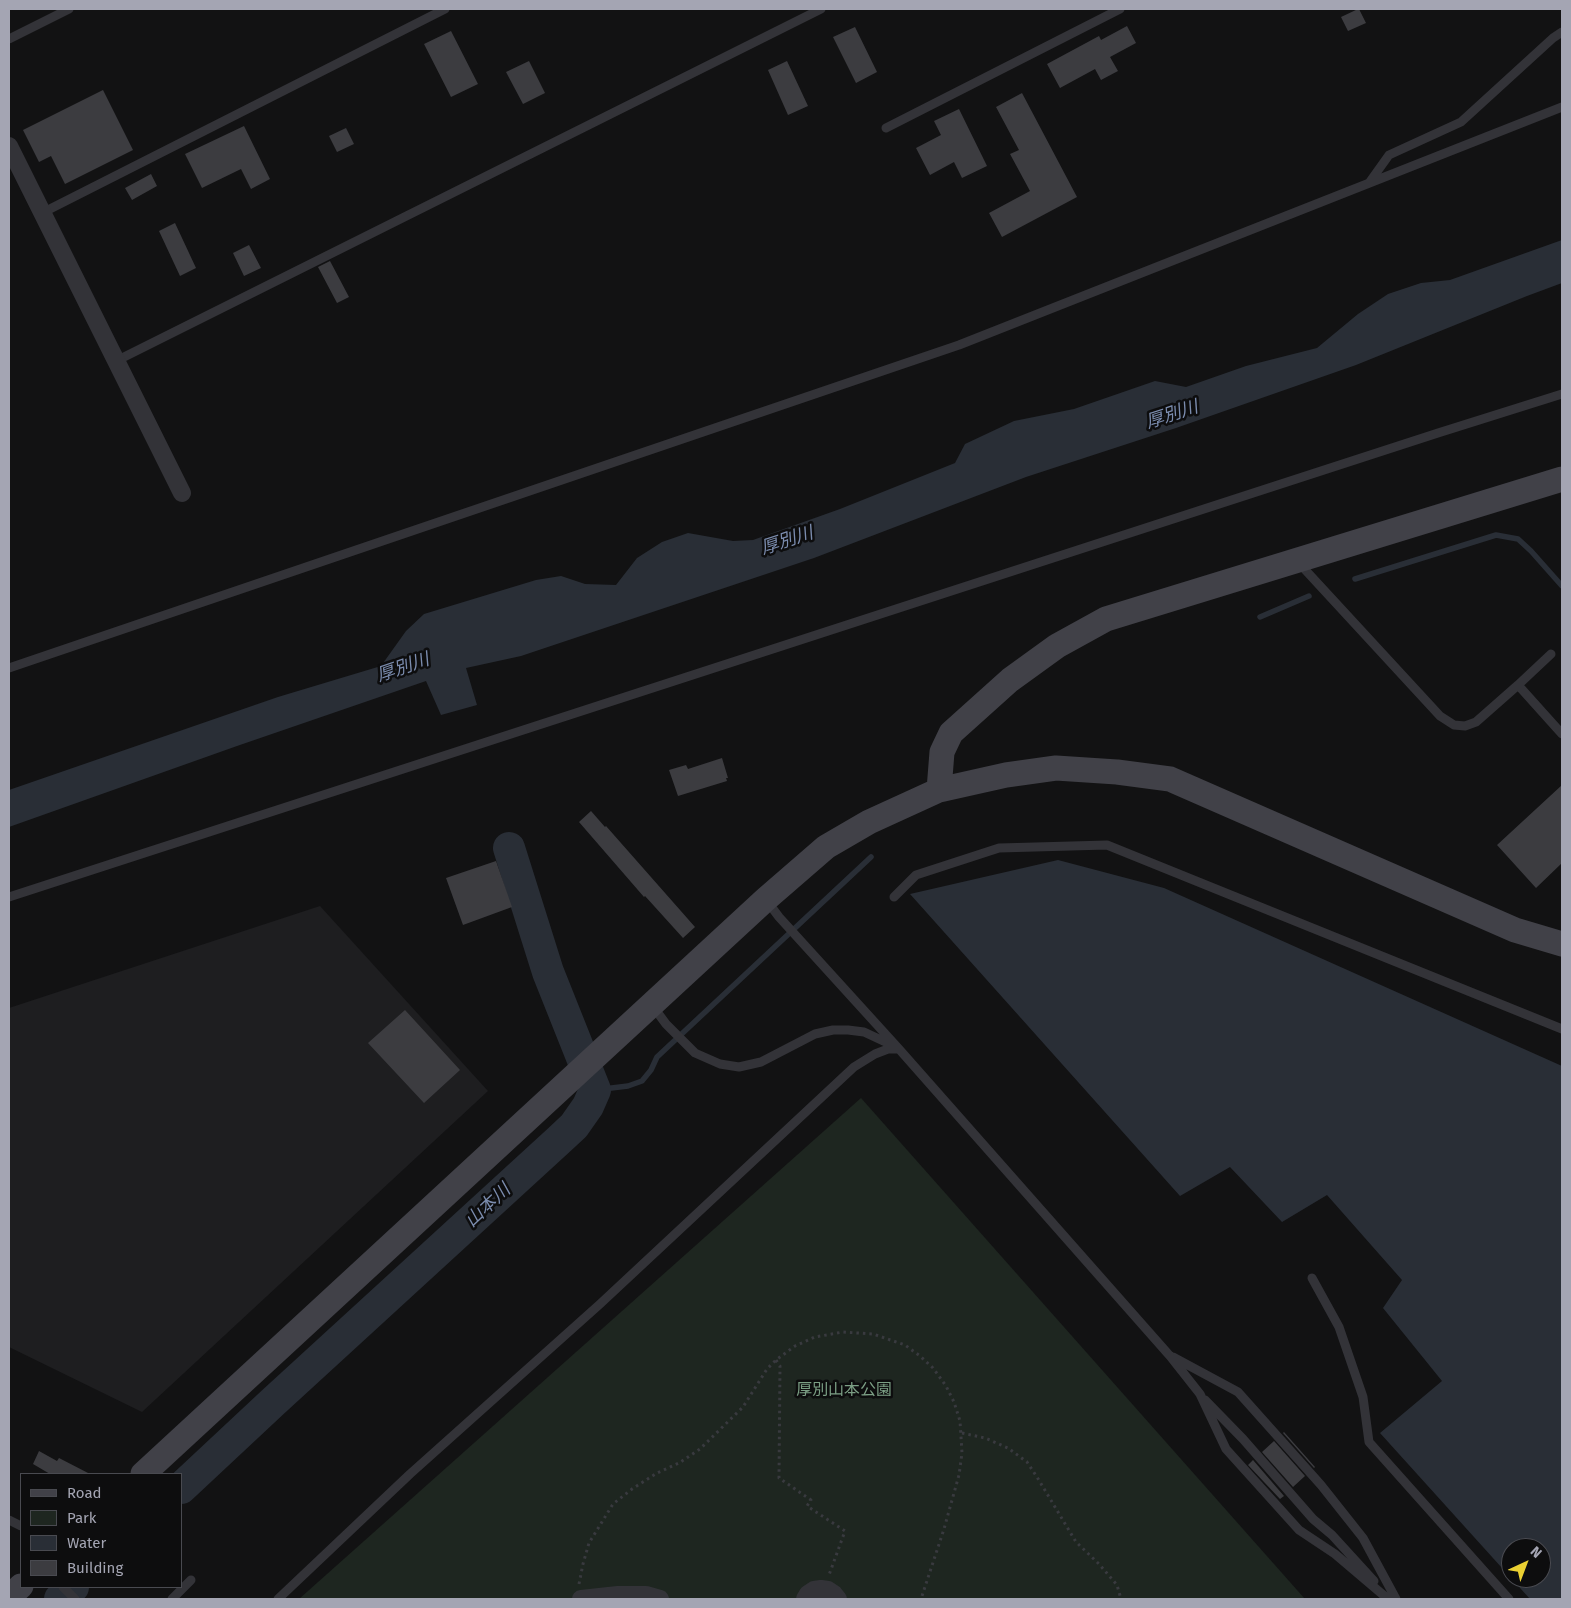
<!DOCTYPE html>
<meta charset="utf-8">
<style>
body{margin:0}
#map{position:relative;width:1571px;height:1608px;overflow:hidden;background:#121213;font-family:"Fira Sans",sans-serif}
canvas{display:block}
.frame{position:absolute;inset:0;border:10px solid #a4a5b3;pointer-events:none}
.legend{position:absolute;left:20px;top:1473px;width:162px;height:115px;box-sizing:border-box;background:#0d0d0e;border:1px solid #494a50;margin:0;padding:6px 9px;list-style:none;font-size:15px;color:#a4a5b3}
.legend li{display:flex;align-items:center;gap:10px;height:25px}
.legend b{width:25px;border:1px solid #494a50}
.north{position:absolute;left:1501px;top:1538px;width:50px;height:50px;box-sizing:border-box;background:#0d0d0e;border:1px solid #494a50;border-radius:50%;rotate:43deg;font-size:14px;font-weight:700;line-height:20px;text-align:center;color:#a4a5b3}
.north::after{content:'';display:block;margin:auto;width:18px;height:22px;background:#ebd032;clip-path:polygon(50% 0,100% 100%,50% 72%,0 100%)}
</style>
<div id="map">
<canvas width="1571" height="1608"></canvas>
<div class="frame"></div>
<ul class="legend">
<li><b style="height:6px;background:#414148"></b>Road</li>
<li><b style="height:14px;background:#1e2620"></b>Park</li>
<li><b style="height:14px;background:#292e36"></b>Water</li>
<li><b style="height:14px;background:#3c3c40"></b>Building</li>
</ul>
<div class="north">N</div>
</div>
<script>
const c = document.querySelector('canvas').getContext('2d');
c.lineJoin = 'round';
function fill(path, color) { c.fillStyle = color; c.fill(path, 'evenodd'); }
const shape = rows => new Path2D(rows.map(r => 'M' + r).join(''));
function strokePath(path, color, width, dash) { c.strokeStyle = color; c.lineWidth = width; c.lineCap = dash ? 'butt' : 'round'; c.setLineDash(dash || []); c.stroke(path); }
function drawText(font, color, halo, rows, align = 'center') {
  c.font = font + ' "Fira Sans","Noto Sans JP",sans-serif'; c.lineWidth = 5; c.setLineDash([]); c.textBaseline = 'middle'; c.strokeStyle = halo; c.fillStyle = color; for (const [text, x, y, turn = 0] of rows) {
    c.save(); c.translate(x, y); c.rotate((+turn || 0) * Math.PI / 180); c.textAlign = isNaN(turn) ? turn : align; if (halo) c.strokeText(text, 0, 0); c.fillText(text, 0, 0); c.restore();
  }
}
fill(shape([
 [320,906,488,1091,142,1412,9,1347,9,1008]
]), '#1e1e20');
fill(shape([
 [861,1098,1305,1599,299,1599]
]), '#1e2620');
fill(shape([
 [1562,240,1562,283,1527,296,1356,365,1176,428,1026,477,814,558,521,656,466,668,477,705,441,715,426,681,237,746,9,827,9,790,278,697,381,666,406,631,424,614,536,580,561,576,585,584,616,585,637,558,662,542,688,533,733,541,753,540,840,509,955,463,965,444,1014,421,1074,409,1155,381,1186,387,1246,366,1317,348,1358,314,1388,294,1421,283,1450,280],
 [1058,860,1164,888,1562,1066,1562,1599,1530,1599,1380,1433,1442,1381,1383,1308,1402,1280,1327,1195,1282,1222,1230,1167,1180,1196,910,894],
 [1511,1548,1541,1548,1541,1578,1511,1578]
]), '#292e36');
strokePath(shape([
 [1355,579,1496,535,1518,539,1531,551,1562,586],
 [1260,617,1309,596],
 [595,1090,628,1086,642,1081,651,1070,657,1057,871,857]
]), '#292e36', 5.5);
strokePath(shape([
 [181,1488,273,1402,559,1140,574,1126,588,1106,595,1090,548,972,509,848],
 [60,1599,73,1587]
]), '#292e36', 32);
fill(shape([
 [1358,9,1359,9,1366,23,1348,31,1341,17],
 [1127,26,1136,43,1110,57,1118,71,1101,80,1095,69,1060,88,1047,64,1099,36,1101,40],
 [855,27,877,72,856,83,833,37],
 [451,31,478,84,451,97,424,44],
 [529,61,545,93,523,104,506,72],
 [787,61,808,106,788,115,768,70],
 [103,90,133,150,65,184,51,156,39,162,23,130],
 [1022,93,1077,197,1002,237,989,213,1030,191,1010,154,1019,150,996,107],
 [959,109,987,166,962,178,954,162,930,175,916,148,941,135,934,121],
 [244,126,270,179,251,189,241,169,202,188,185,154],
 [346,128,354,144,337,152,329,136],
 [151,174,157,186,132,200,125,188],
 [175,223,196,268,180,276,159,231],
 [249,245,261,268,244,276,233,253],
 [330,261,349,297,337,303,318,267],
 [722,758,728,778,726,778,727,781,678,796,669,770,686,765,688,769],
 [1562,785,1562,863,1536,888,1497,845],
 [591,811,605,827,606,826,695,927,683,938,645,896,644,897,579,822],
 [496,861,512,907,463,925,446,878],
 [405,1010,460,1070,424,1103,368,1043],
 [1284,1432,1315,1467,1314,1468,1283,1433],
 [1274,1441,1305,1476,1293,1487,1262,1452],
 [39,1451,57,1461,59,1458,90,1474,50,1474,33,1464],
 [1253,1460,1284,1496,1280,1499,1248,1465]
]), '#3c3c40');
strokePath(shape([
 [776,1360,780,1366,779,1478,811,1500,807,1506,845,1531,829,1575],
 [962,1433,985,1438,1008,1448,1027,1462,1037,1477,1076,1542,1099,1564,1117,1585,1121,1599],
 [579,1584,583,1564,589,1543,613,1504,632,1489,657,1473,679,1463,700,1449,743,1407,767,1369,776,1360,795,1346,815,1337,843,1332,873,1334,905,1345,920,1356,933,1368,946,1386,954,1402,960,1421,962,1453,959,1475,944,1529,921,1599]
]), '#393a3f', 3, [2.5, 4]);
strokePath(shape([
 [9,39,69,9],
 [886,128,1120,9],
 [1369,183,1389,155,1461,122,1553,38,1562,32],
 [42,213,445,9],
 [116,361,821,9],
 [1298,562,1440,716,1454,725,1465,726,1476,722,1518,685,1562,734],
 [9,668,959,345,1562,107],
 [1518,685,1551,654],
 [9,897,1438,433,1562,394],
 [894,897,916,875,999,848,1107,845,1562,1029],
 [767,901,779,917,899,1049,1170,1356,1200,1394,1226,1449,1299,1530,1335,1554,1388,1599],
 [652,1005,666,1024,695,1053,720,1064,739,1067,761,1062,815,1034,833,1030,848,1030,864,1032,894,1046],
 [1312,1278,1339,1327,1363,1397,1369,1442,1509,1599],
 [1173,1357,1238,1392,1321,1485,1363,1538,1396,1599],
 [1205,1400,1243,1439,1313,1519,1332,1535,1374,1581],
 [9,1520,21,1526],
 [63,1587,75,1599],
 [172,1599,191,1580],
 [278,1599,410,1474,600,1304,854,1067,875,1054,888,1049,899,1049]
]), '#333338', 9);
strokePath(shape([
 [9,146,182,493],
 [581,1599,618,1595,646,1595,660,1599],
 [805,1599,808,1594,814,1590,821,1589,828,1590,834,1594,838,1599]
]), '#333338', 18);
strokePath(shape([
 [939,790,942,752,951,733,1010,680,1057,646,1106,619,1562,479],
 [143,1474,766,899,826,847,869,822,939,790,1006,775,1056,768,1117,772,1170,779,1515,930,1562,944],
 [9,1597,21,1586]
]), '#414148', 25);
drawText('16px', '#7b9e84', '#0d0d0e', [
 ["厚別山本公園",844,1391]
]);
drawText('italic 18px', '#7b8cae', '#0d0d0e', [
 ["厚別川",1172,415,-18],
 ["厚別川",787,541,-18],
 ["厚別川",403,668,-19],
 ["山本川",488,1206,-43]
]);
</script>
